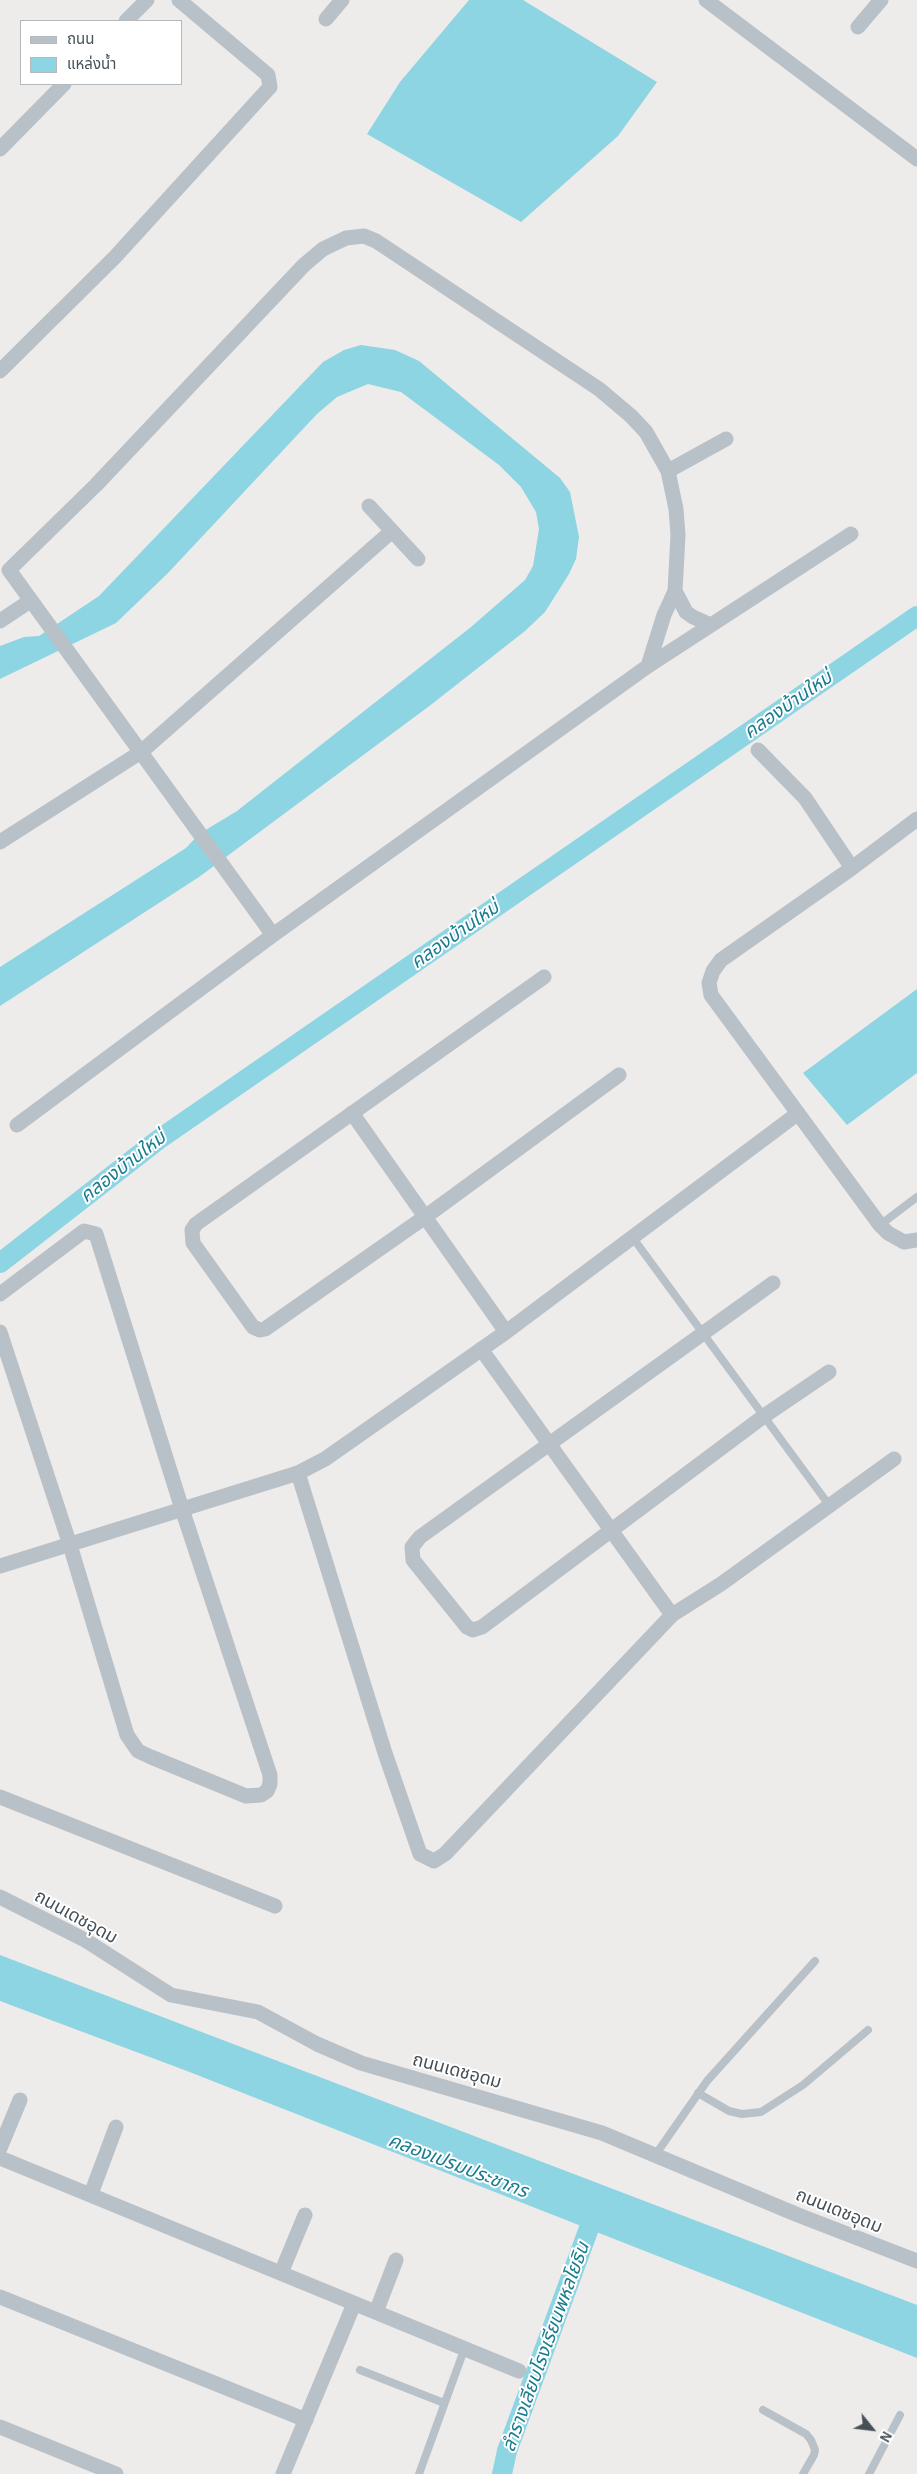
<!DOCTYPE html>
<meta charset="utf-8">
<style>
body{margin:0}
#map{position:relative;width:917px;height:2474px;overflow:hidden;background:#eeebeb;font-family:"Alegreya Sans","Noto Sans Thai",sans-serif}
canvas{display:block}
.legend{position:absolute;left:20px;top:20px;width:162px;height:65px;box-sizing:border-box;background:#fff;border:1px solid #b5b9bc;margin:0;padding:6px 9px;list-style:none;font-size:15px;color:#465057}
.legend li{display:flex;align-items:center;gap:10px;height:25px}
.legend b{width:25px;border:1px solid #b5b9bc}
.north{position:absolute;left:847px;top:2404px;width:50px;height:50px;-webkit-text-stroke:4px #fff;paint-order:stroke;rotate:119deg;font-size:14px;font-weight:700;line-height:20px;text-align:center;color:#465057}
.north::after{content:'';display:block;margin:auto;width:18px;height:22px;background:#465057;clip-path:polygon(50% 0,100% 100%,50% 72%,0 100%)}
</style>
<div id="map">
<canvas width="917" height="2474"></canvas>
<ul class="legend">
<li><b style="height:6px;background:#b8c1c7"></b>ถนน</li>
<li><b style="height:14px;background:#8dd5e2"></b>แหล่งน้ำ</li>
</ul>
<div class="north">N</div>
</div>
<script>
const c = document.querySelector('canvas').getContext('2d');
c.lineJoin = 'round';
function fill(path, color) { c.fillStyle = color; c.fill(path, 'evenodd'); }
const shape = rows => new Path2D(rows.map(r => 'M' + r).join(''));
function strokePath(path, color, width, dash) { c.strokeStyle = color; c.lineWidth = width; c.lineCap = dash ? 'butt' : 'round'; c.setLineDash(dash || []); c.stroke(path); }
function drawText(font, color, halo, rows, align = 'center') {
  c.font = font + ' "Alegreya Sans","Noto Sans Thai",sans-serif'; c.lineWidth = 4; c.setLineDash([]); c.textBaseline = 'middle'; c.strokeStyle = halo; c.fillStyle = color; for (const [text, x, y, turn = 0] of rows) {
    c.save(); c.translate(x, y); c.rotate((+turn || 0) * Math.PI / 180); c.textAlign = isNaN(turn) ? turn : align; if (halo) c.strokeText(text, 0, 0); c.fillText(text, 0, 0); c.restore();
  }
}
fill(shape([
 [469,0,523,0,657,82,618,136,521,222,367,134,400,82],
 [361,345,395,350,419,361,560,478,570,492,579,537,576,559,569,574,545,612,525,631,432,704,199,877,0,1006,0,967,186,848,199,834,237,811,471,627,525,580,533,566,539,529,536,512,521,487,499,465,401,392,368,384,337,397,317,414,168,573,116,623,0,679,0,646,24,637,39,636,99,596,323,362,344,350],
 [917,989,917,1073,847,1125,803,1073],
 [0,1955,917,2305,917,2358,187,2071,0,2001]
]), '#8dd5e2');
strokePath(shape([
 [0,1263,158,1140,917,616],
 [502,2474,507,2451,592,2220]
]), '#8dd5e2', 20);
strokePath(shape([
 [880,1225,917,1197],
 [633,1238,829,1505],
 [698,2093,729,2111,742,2114,761,2112,803,2085,868,2030],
 [656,2154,707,2081,815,1961],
 [360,2370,444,2403],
 [763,2410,806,2434,811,2440,815,2450,814,2455,803,2474],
 [419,2474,464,2350],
 [869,2474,900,2415]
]), '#b8c1c7', 8);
strokePath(shape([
 [706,0,917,159],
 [326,19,342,0],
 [126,21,147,0],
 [858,27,881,0],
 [0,149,64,84],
 [0,371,115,257,270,87,268,75,179,0],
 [668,471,726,439],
 [369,506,418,559],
 [675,591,686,612,693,617,711,625],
 [0,621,30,601],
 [758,750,805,798,852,868],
 [917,819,852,868,721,960,713,971,709,983,711,995,880,1225,888,1233,904,1242,917,1240],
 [0,842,141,752,392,531],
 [273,935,9,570,96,485,304,265,323,249,346,238,364,236,376,241,599,389,631,416,646,432,668,471,676,509,678,535,675,591,664,615,648,666],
 [544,977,196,1224,192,1230,193,1243,253,1327,260,1330,265,1329,425,1217,619,1075],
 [352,1113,506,1332],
 [17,1125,273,935,648,666,851,534],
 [773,1283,420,1537,412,1547,413,1560,467,1627,473,1630,482,1627,764,1416,829,1372],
 [0,1294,84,1231,96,1234,182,1509,270,1775,270,1784,267,1791,261,1795,246,1796,151,1757,138,1751,127,1735,70,1545,0,1332],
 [481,1349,672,1615],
 [298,1473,385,1753,420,1854,434,1861,445,1854,672,1615,721,1584,894,1459],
 [0,1566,298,1473,325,1459,506,1332,797,1114],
 [0,1797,275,1906],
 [0,1897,85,1940,171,1995,258,2012,317,2044,361,2063,602,2133,798,2215,917,2261],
 [0,2148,20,2100],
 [0,2158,519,2371],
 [91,2194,116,2127],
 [281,2273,305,2215],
 [0,2297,306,2420],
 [376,2312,396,2260],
 [0,2427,116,2474],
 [283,2474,354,2304]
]), '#b8c1c7', 15);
drawText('18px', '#465057', '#fff', [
 ["ถนนเดชอุดม",76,1917,29],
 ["ถนนเดชอุดม",457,2071,15],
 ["ถนนเดชอุดม",839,2211,22]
]);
drawText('italic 19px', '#197d8f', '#fff', [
 ["คลองบ้านใหม่",788,705,-35],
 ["คลองบ้านใหม่",455,935,-35],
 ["คลองบ้านใหม่",123,1167,-38],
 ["คลองเปรมประชากร",458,2166,21],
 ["ลำรางเลียบโรงเรียนพหลโยธิน",546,2347,-70]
]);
</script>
